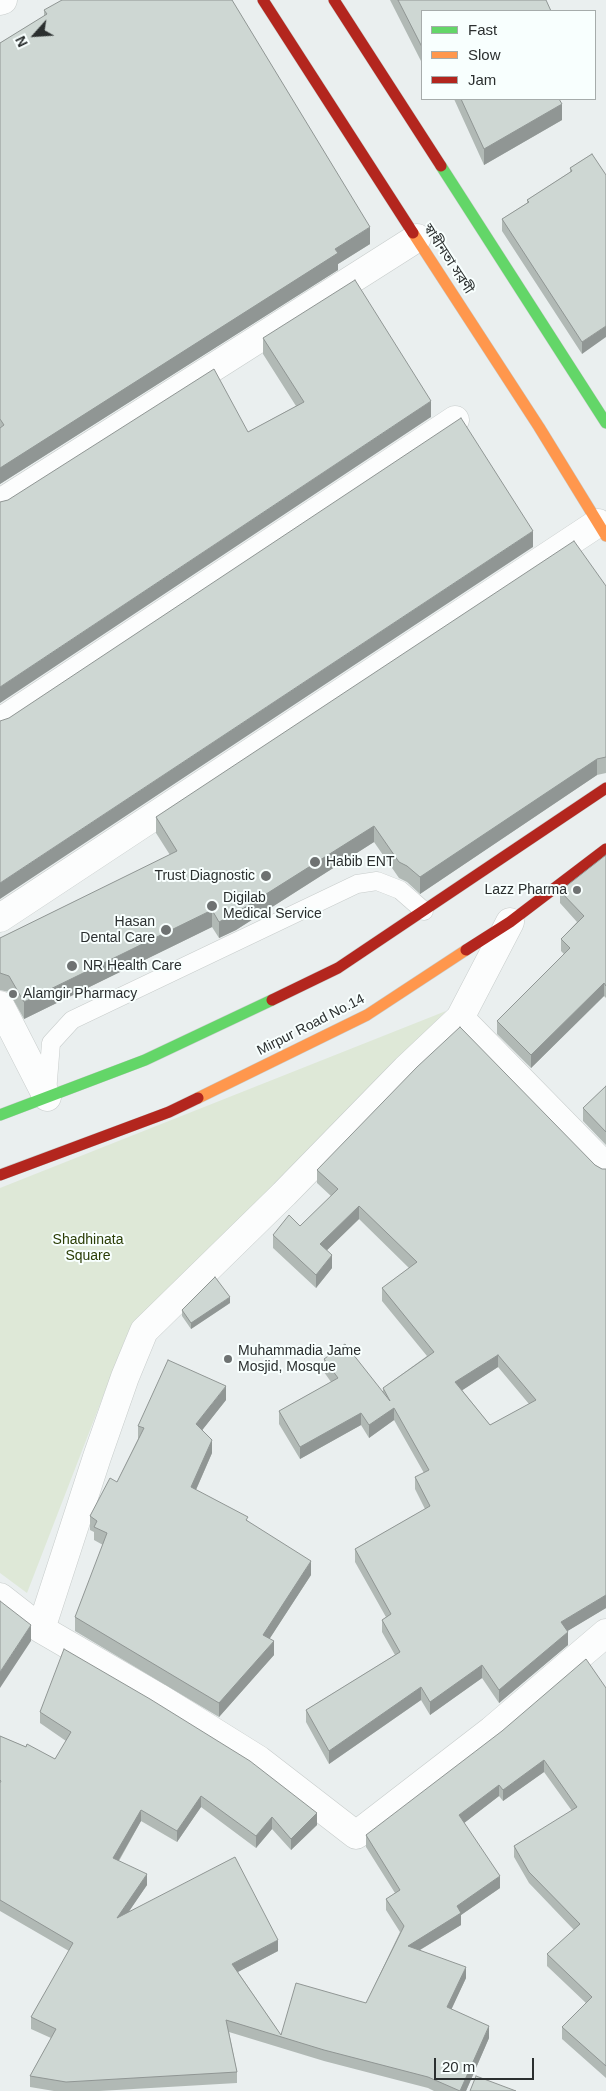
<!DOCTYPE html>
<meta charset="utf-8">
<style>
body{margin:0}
#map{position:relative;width:606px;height:2091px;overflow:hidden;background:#eaefef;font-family:Helvetica,sans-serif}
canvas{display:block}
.legend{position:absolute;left:421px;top:10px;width:175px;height:90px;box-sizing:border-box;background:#f8fffe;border:1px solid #a6acab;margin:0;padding:6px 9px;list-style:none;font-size:15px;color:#2b2f2f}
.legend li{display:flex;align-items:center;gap:10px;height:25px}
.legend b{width:25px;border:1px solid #a6acab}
.north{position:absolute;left:10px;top:10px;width:50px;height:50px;-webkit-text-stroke:4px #f8fffe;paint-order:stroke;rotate:244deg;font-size:14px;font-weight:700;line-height:20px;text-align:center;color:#2b2f2f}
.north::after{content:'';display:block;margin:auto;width:18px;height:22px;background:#2b2f2f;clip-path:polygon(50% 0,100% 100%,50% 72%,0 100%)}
.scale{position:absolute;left:434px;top:2058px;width:100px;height:22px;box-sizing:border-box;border:2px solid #2b2f2f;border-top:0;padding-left:6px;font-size:15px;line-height:18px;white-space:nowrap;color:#2b2f2f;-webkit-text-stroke:4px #f8fffe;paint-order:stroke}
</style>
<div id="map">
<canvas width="606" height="2091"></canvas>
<ul class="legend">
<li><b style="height:6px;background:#63d668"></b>Fast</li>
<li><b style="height:6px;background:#ff974d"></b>Slow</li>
<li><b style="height:6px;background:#b3261e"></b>Jam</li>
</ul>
<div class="north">N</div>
<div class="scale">20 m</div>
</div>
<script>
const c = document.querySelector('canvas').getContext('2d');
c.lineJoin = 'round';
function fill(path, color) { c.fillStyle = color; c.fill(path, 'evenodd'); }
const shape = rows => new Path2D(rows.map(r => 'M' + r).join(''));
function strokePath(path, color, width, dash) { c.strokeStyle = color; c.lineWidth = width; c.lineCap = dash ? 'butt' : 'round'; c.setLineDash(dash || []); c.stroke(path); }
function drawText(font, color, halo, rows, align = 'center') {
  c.font = font + ' Helvetica,"Noto Sans Bengali",sans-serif'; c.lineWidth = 4; c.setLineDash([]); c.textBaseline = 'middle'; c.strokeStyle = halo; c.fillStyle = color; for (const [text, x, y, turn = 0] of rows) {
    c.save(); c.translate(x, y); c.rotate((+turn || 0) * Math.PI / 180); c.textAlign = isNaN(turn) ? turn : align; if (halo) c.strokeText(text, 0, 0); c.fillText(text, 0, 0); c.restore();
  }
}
fill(shape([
 [446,1011,126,1337,27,1593,0,1573,0,1188]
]), '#dee8d7');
const lane = shape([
 [47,1093,51,1043,72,1020,357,884,377,881,400,890,424,911]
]);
const street = shape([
 [0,1,3,0],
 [0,503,417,238],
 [0,722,455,420],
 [0,918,598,523],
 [0,1005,47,1097],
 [460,1018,606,1167],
 [0,1597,41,1629,158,1697,259,1760,356,1835,492,1730,606,1633],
 [41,1629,97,1457,125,1377,144,1331,284,1194,406,1069,460,1018,510,922]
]);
const fast = shape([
 [441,166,606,423],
 [0,1115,145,1060,272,1000]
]);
const slow = shape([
 [413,233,539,427,606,536],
 [198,1098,367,1015,466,950]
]);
const jam = shape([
 [263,0,413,233],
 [334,0,441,166],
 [466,950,510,922,606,849],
 [272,1000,338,968,606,788],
 [0,1175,169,1112,198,1098]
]);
strokePath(lane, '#c7cccb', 19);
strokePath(street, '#c7cccb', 29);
strokePath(fast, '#c7cccb', 12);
strokePath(slow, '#c7cccb', 12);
strokePath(jam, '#c7cccb', 12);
strokePath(lane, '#fcfdfd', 18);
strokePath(street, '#fcfdfd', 28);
strokePath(fast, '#63d668', 11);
strokePath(slow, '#ff974d', 11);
strokePath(jam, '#b3261e', 11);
fill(shape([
 [390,0,546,0,422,11,422,63],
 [44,10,370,244,338,264,338,270,0,484,0,43,44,16],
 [454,99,559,99,562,120,484,165],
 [592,154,582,354,502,231,502,219,527,203,527,200,570,172,570,168],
 [263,338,431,417,1,502,248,432,296,406,263,354],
 [606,586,606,773,597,775,420,894,407,882,399,878,374,842,236,930,219,938,212,927,24,1019,9,992,0,990,0,938,170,855,156,833,156,817],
 [606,855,606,998,604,996,531,1068,497,1034,497,1021,564,954,561,951,561,939,577,922,560,903,560,891],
 [606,1086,606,1145,583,1121,583,1108],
 [595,1165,602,1169,606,1169,606,1608,567,1631,568,1645,499,1703,482,1678,430,1715,421,1700,329,1764,306,1722,306,1710,395,1655,382,1632,382,1620,386,1617,355,1562,355,1549,425,1509,415,1489,415,1477,424,1473,394,1420,369,1438,361,1425,300,1459,279,1424,279,1411,331,1382,324,1372,324,1359,383,1392,383,1388,427,1356,382,1301,382,1288,409,1268,359,1219,327,1250,332,1268,316,1288,273,1248,273,1235,300,1226,331,1196,317,1183,317,1170],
 [498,1367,529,1404,490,1425,462,1390],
 [230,1303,191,1329,182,1316,182,1310],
 [226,1400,202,1430,212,1453,196,1490,248,1521,311,1575,269,1639,274,1655,219,1717,75,1631,75,1617,103,1545,94,1540,94,1532,90,1530,90,1516,117,1482,138,1439,138,1426],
 [606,1688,606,2078,562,2039,562,2027,586,2003,547,1966,547,1954,574,1930,529,1883,514,1857,514,1846,572,1811,544,1772,503,1801,499,1796,464,1823,500,1888,461,1915,461,1925,420,1950,466,1978,451,2009,489,2038,466,2091,434,2091,428,2088,324,2061,229,2032,237,2072,237,2083,99,2091,54,2091,30,2087,30,2076,51,2038,31,2029,31,2017,69,1951,0,1911,0,1736,55,1759,66,1741,40,1723,40,1712,317,1825,291,1850,272,1829,256,1848,201,1807,177,1842,141,1821,119,1861,147,1885,129,1911,278,1951,238,1972,281,2035,366,2003,400,1932,386,1910,386,1899,395,1893,366,1847,366,1835]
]), '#b1b9b5');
fill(shape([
 [562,104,562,120,484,165,484,149],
 [370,227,370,244,338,264,338,270,0,484,0,468,335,249],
 [606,326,606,337,582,354,582,342],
 [431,401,431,417,0,703,0,687],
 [533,531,533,547,0,899,0,883],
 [597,759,597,775,420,894,420,877],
 [374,826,374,842,236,930,219,938,219,922],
 [212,910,212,927,24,1019,24,1002],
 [604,983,604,996,531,1068,531,1055],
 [359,1206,359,1219,320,1257,320,1244],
 [332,1255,332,1268,316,1288,316,1275],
 [230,1297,230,1303,191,1329,191,1323],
 [498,1355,498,1367,455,1395,455,1382],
 [226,1386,226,1400,196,1438,196,1424],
 [394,1408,394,1420,369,1438,369,1425],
 [361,1413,361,1425,300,1459,300,1447],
 [212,1440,212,1453,191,1501,191,1487],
 [311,1561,311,1575,263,1649,263,1635],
 [606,1595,606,1608,561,1635,561,1622],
 [31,1625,31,1641,0,1688,0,1672],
 [568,1632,568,1645,499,1703,499,1690],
 [274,1641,274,1655,219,1717,219,1703],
 [482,1665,482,1678,430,1715,430,1702],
 [421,1687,421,1700,329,1764,329,1751],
 [544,1760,544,1772,503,1801,503,1790],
 [499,1785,499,1796,459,1827,459,1815],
 [201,1796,201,1807,177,1842,177,1831],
 [141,1810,141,1821,113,1870,113,1858],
 [317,1813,317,1825,291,1850,291,1839],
 [272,1817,272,1829,256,1848,256,1836],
 [147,1874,147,1885,117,1929,117,1918],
 [500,1876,500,1888,461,1915,461,1925,408,1957,408,1946,457,1906],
 [278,1940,278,1951,232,1975,232,1964],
 [466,1967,466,1978,447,2019,447,2007],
 [489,2026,489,2038,466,2091,460,2091]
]), '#909694');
const building = shape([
 [62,0,232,0,370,227,335,249,338,253,0,468,0,428,4,425,0,419,0,43,47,14,44,10,62,0],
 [398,0,546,0,551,11,422,11,422,47,398,0],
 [461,99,559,99,562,104,484,149,461,99],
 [592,154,606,175,606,326,582,342,502,219,529,202,527,200,572,171,570,168,592,154],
 [355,280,431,401,0,687,0,502,8,500,214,369,248,432,304,402,263,338,355,280],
 [461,418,533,531,0,883,0,721,9,718,461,418],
 [574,541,606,586,606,757,597,759,420,877,407,866,399,862,374,826,236,913,219,922,212,910,24,1002,9,976,0,973,0,938,177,851,156,817,574,541],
 [606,855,606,986,604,983,531,1055,497,1021,570,948,561,939,584,916,560,891,606,855],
 [460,1027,595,1165,602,1169,606,1169,606,1595,561,1622,568,1632,499,1690,482,1665,430,1702,421,1687,329,1751,306,1710,400,1652,382,1620,391,1614,355,1549,430,1506,415,1477,429,1470,394,1408,369,1425,361,1413,300,1447,279,1411,338,1378,324,1359,345,1344,390,1401,383,1388,434,1352,382,1288,417,1262,359,1206,320,1244,332,1255,316,1275,273,1235,289,1215,300,1226,338,1189,317,1170,417,1067,460,1027],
 [498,1355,536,1400,490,1425,455,1382,498,1355],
 [606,1086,606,1132,583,1108,606,1086],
 [215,1277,230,1297,191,1323,182,1310,215,1277],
 [168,1360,226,1386,196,1424,212,1440,191,1487,248,1517,246,1520,311,1561,263,1635,274,1641,219,1703,75,1617,107,1533,94,1527,97,1521,90,1516,110,1478,117,1482,144,1428,138,1426,168,1360],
 [0,1601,31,1625,0,1672,0,1601],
 [64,1649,150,1699,250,1761,317,1813,291,1839,272,1817,256,1836,201,1796,177,1831,141,1810,113,1858,147,1874,117,1918,235,1857,278,1940,232,1964,281,2035,296,1983,366,2003,404,1926,386,1899,400,1890,366,1835,502,1731,586,1659,606,1688,606,2066,562,2027,592,1997,547,1954,580,1924,529,1872,514,1846,577,1807,544,1760,503,1790,499,1785,459,1815,500,1876,457,1906,461,1913,408,1946,466,1967,447,2007,489,2026,460,2091,428,2077,324,2050,226,2020,237,2072,66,2082,30,2076,56,2029,31,2017,73,1943,0,1900,0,1783,1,1781,0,1780,0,1736,26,1747,27,1744,55,1759,71,1732,40,1712,64,1649],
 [476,2076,516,2091,470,2091,476,2076]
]);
fill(building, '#ced7d3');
strokePath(building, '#909694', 1);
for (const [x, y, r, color] of [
 [315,862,6,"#6e7272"],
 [266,876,6,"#6e7272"],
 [577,890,5,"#6e7272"],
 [212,906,6,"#6e7272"],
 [166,930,6,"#6e7272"],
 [72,966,6,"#6e7272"],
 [13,994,5,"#6e7272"],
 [228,1359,5,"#6e7272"]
]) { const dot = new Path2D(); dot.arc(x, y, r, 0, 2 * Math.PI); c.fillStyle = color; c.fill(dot); strokePath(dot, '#f8fffe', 2); }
drawText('14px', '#2b2f2f', '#f8fffe', [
 ["স্বাধীনতা সরণী",448,259,57],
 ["Mirpur Road No.14",311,1025,-27]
]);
drawText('14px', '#2b2f2f', '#f8fffe', [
 ["Habib ENT",326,862],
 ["Trust Diagnostic",255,876,"right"],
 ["Lazz Pharma",567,890,"right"],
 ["Digilab",223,898],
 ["Medical Service",223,914],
 ["Hasan",155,922,"right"],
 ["Dental Care",155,938,"right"],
 ["NR Health Care",83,966],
 ["Alamgir Pharmacy",23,994],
 ["Muhammadia Jame",238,1351],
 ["Mosjid, Mosque",238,1367]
], 'left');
drawText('14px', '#2b3d06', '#f8fffe', [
 ["Shadhinata",88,1240],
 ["Square",88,1256]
]);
</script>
